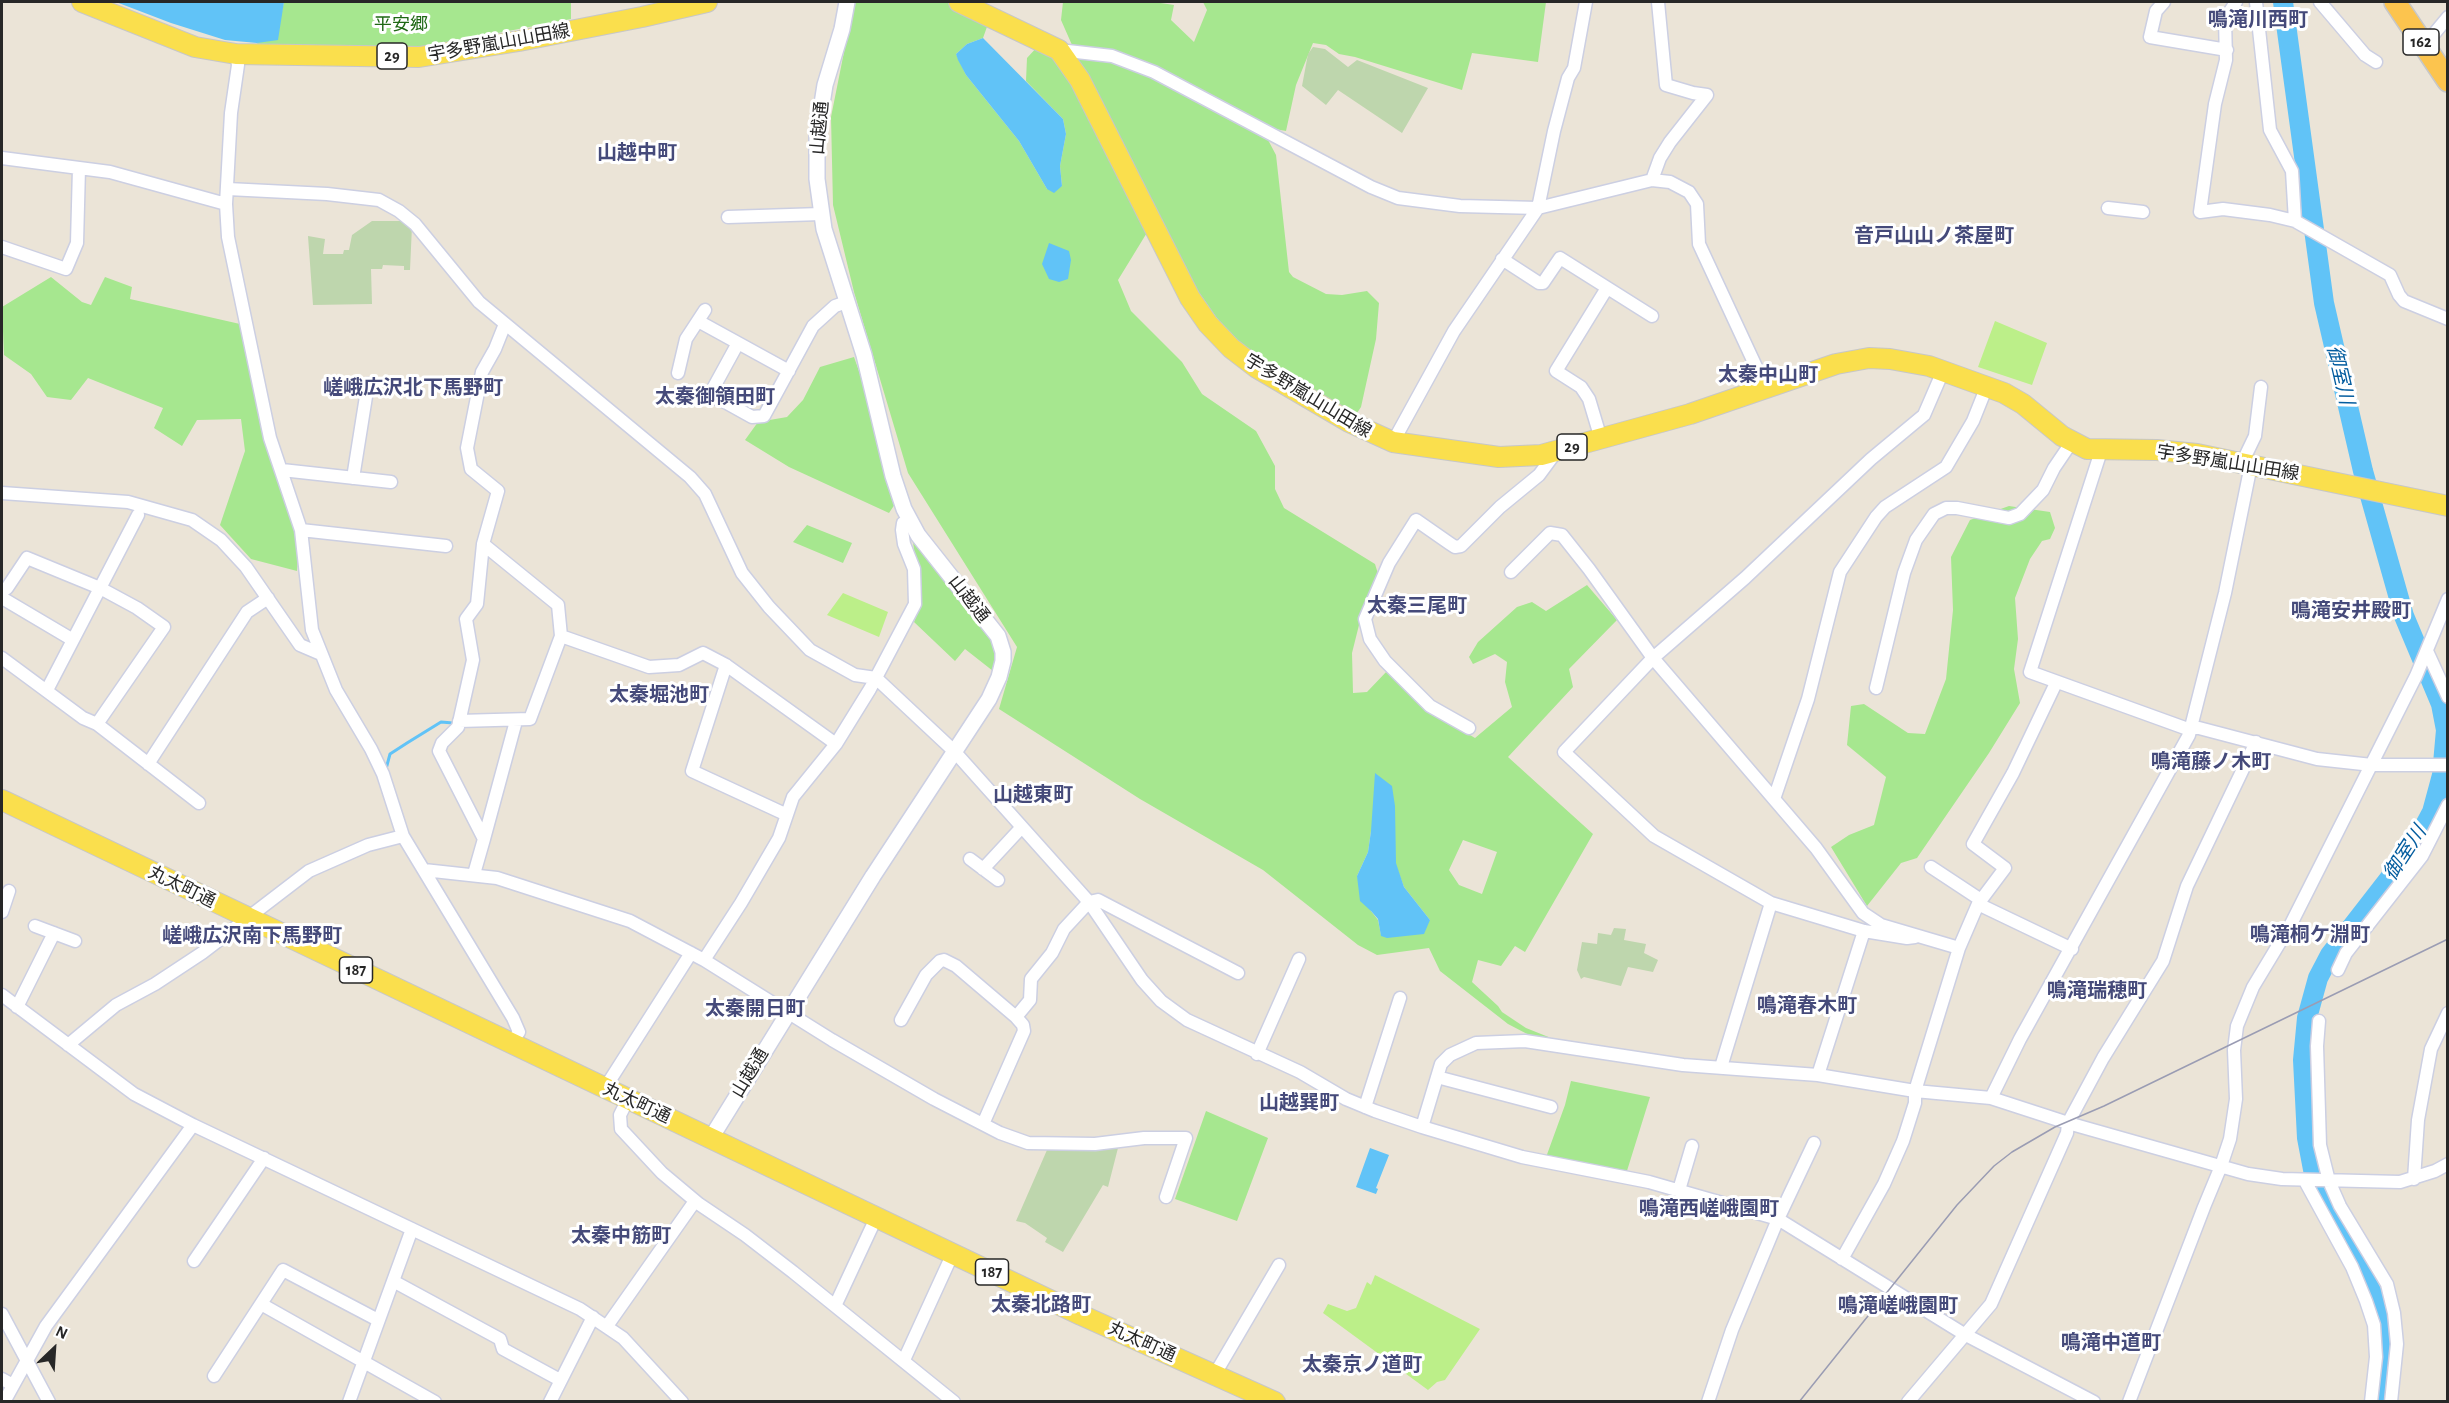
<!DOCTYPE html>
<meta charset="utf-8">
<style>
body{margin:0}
#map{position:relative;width:2449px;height:1403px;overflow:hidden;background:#ebe4d7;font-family:"Alegreya Sans",sans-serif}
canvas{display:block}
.frame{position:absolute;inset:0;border:3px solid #272727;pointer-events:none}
.north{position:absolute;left:24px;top:1319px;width:60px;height:60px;-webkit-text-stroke:4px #fff;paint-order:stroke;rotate:25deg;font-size:16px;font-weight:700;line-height:24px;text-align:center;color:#272727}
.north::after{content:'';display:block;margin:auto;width:21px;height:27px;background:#272727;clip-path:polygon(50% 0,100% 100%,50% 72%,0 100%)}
</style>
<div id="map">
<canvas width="2449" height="1403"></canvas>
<div class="frame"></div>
<div class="north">N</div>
</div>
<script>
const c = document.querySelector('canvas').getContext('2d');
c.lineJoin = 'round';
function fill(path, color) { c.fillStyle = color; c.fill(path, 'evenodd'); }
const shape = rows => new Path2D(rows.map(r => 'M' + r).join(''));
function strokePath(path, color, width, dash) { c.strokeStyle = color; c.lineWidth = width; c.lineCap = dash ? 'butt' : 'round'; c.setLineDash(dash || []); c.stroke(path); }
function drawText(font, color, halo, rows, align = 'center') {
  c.font = font + ' "Alegreya Sans","Noto Sans JP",sans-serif'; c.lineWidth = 6; c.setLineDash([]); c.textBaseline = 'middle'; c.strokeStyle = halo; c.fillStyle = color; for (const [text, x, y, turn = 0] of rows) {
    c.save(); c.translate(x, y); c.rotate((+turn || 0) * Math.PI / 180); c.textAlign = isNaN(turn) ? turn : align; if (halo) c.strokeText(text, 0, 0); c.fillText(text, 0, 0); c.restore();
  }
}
fill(shape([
 [284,2,571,2,571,19,409,50,254,46,279,25],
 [854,2,986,2,982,21,988,24,983,38,967,44,956,54,966,75,1019,141,1047,189,1062,186,1060,166,1066,134,1063,119,1026,81,1027,58,1038,46,1070,72,1148,231,1118,280,1131,311,1182,362,1202,394,1256,431,1275,466,1275,489,1284,508,1375,564,1379,577,1360,621,1352,653,1353,693,1367,692,1387,671,1435,714,1475,738,1512,707,1505,682,1507,662,1495,654,1473,664,1469,657,1478,642,1517,607,1532,602,1546,611,1587,585,1617,620,1569,669,1573,687,1508,757,1593,834,1525,952,1515,946,1501,966,1478,960,1472,982,1498,1006,1502,1012,1526,1028,1551,1038,1531,1036,1508,1024,1440,971,1429,948,1377,955,1358,945,1263,870,1140,799,999,709,1017,647,908,473,854,292,833,205,831,117],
 [1395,806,1395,863,1404,887,1430,920,1381,935,1378,920,1371,911,1357,876,1368,852,1371,831],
 [1463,840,1497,852,1482,894,1459,885,1449,870],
 [1063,2,1154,2,1174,5,1171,20,1194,42,1207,10,1203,2,1546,2,1538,62,1472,53,1462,90,1355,57,1339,54,1326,45,1313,43,1296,85,1286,131,1275,129,1156,67,1113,50,1072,45,1061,20],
 [1075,57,1111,61,1153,77,1267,138,1276,155,1289,272,1293,277,1326,294,1342,295,1367,291,1379,303,1376,339,1361,407,1355,416,1263,362,1228,334,1198,291],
 [51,277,82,302,91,305,105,277,132,287,130,299,240,324,299,542,297,571,251,559,220,525,245,451,241,419,197,420,182,446,154,428,163,408,88,378,71,400,47,397,31,374,4,355,2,307],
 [854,357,865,388,876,440,895,504,889,513,789,467,745,440,758,422,787,417,803,400,820,367],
 [2009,506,2050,512,2055,528,2050,539,2042,541,2030,559,2015,598,2018,639,2014,669,2020,703,1989,753,1917,858,1901,863,1867,906,1831,847,1849,835,1874,825,1886,777,1847,745,1851,706,1864,704,1908,733,1925,734,1946,679,1953,610,1951,557,1970,520],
 [807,525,852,543,843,563,793,542],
 [913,541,990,639,997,651,993,671,965,649,955,661,914,622,920,606],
 [1571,1081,1650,1097,1626,1174,1545,1160,1565,1105],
 [1206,1111,1268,1138,1237,1221,1175,1199]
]), '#a6e78f');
fill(shape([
 [1313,47,1325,49,1348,67,1357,60,1428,88,1402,133,1338,90,1326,105,1302,86,1308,54],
 [372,221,406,221,412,226,410,270,404,270,404,266,383,265,382,269,371,269,372,304,313,305,308,236,325,239,323,254,343,254,344,250,349,250,352,235],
 [1614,928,1626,929,1624,940,1646,944,1644,953,1658,960,1653,972,1628,967,1621,986,1584,977,1581,979,1577,970,1582,942,1597,944,1598,933,1611,935],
 [1118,1148,1108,1187,1103,1185,1063,1252,1045,1242,1047,1238,1025,1223,1016,1221,1047,1150]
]), '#bed6ad');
fill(shape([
 [1995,321,2047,343,2032,385,1978,367],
 [843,593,888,612,879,637,827,615],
 [1375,1275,1480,1329,1445,1380,1437,1382,1428,1390,1323,1313,1328,1304,1347,1311,1356,1308,1367,1282,1371,1285]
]), '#bcef89');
fill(shape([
 [116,2,284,2,278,40,257,43,225,40,171,23],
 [983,38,1063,119,1066,134,1060,166,1062,186,1054,193,1047,189,1019,141,966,75,958,60,956,54,967,44],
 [1049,243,1069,251,1071,260,1068,279,1059,282,1049,279,1042,264],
 [1375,773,1392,786,1395,806,1396,863,1404,887,1430,920,1424,934,1387,938,1381,936,1378,919,1371,911,1360,901,1357,876,1368,852,1371,831],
 [1370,1148,1389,1155,1376,1188,1378,1189,1376,1194,1356,1187]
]), '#61c3f7');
strokePath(shape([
 [386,769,390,754,407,743,441,722,453,723]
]), '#61c3f7', 3);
strokePath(shape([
 [2283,2,2324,303,2363,471,2404,616,2441,704,2446,730,2442,775,2432,812,2424,827,2396,870,2330,955,2318,978,2307,1018,2303,1060,2307,1138,2315,1180,2373,1295,2386,1345,2387,1369,2383,1402]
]), '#61c3f7', 20);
const minor = shape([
 [2164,2,2156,11,2150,37,2227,50],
 [2236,2,2225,19,2226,60,2215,104,2200,212,2223,209,2270,215,2295,221,2390,275,2399,295,2404,301,2448,319],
 [2256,2,2270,130,2292,171,2295,221],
 [2320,2,2365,55,2376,62],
 [2424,46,2448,17],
 [1059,50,1112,56,1154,72,1371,187,1398,198,1460,206,1538,208,1652,180,1670,182,1689,192,1697,204,1699,244,1758,371,1770,388],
 [236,54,238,65,231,113,226,204,228,237,270,438,301,530,312,630,336,690,371,749,383,774,403,836,513,1018,519,1032,511,1043],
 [2,158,110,172,226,204],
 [1652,180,1660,158,1670,142,1707,95,1693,93,1666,85,1658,2],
 [228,189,327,194,379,200,399,211,415,224,479,302,690,477,705,494,742,573,769,607,810,650,855,675,876,678,954,751,1089,902,1142,980,1161,1001,1187,1020,1300,1072,1346,1099,1375,1111,1422,1127,1522,1157,1649,1182,1778,1219,1964,1334,2094,1402],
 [2108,208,2143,212],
 [728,217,821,214],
 [2,247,66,269,77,243,79,168],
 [1502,259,1539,283,1543,283,1560,258,1652,316],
 [698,321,789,371],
 [738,343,709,396,725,402,752,417,764,416,813,326,835,306,847,302],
 [678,373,686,339,705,310],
 [1601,439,1589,399,1581,387,1556,371,1607,288],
 [1393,442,1454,331,1538,208,1554,131,1568,78,1574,68,1586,2],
 [2101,451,2030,672,2185,728,2199,728,2317,759,2372,765,2448,765],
 [2242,463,2255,436,2261,387],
 [282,470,391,482],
 [353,478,368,384],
 [2,493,128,502,192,520,221,540,246,567,300,645,321,654],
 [301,530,446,546],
 [1511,572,1550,533,1562,535,1589,569,1653,658,1816,848,1863,913,1881,925,1959,948],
 [2,591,7,588,27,558,100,588,137,608,164,627,97,724,83,718,2,658],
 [2,598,73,640],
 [561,636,649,667,679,665,703,653,726,665,836,744],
 [2427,651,2448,697],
 [726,665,692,771,785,814],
 [1876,688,1904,573,1916,540,1934,514,1946,508,1957,508,2009,518,2020,514,2043,490,2054,468,2071,443],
 [47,690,138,515],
 [459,721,530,719,561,636,558,605,483,544],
 [97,724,199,803],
 [1469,728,1430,706,1385,661,1370,639,1365,619,1389,563,1416,520,1449,543,1455,547,1461,546,1500,507,1539,475,1556,452],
 [148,764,247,612,268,598],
 [1774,799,1808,699,1840,572,1876,517,1885,507,1946,467,1973,421,1987,386],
 [484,839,516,721],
 [970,859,998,880],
 [1931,867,1981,900],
 [983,869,1021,828],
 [424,870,497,878,630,921,704,960,832,1040,934,1099,1000,1133,1028,1143,1095,1144,1144,1138,1186,1138,1166,1197],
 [474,874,484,839,439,751,442,743,458,727,473,660,466,619,477,604,483,544,498,491,471,469,467,448,482,372,495,349,505,324],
 [1978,904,2072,949],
 [2,912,9,891],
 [35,926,75,941],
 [1915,937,1907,938,1864,931,1771,903,1654,836,1564,752,1653,658,1745,578,1871,459,1924,415,1943,371],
 [704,960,741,903,779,838,793,797,836,744,870,689,915,604,914,569,904,544,902,530,903,523,910,519],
 [2338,970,2346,953,2422,856,2448,805],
 [2,995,134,1094,193,1125,580,1309,623,1338,682,1402],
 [17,1007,54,933],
 [1016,1017,1030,1000,1031,979,1052,953,1064,929,1089,902,1098,900,1238,973],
 [901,1020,926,975,940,961,944,960,956,966,1016,1017,1023,1025,1024,1031,983,1124],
 [2319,1021,2317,1046,2320,1145,2329,1181,2340,1206,2387,1284,2394,1313,2397,1344,2391,1402],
 [68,1045,116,1005,155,984,202,953,309,871,368,845,403,836],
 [1257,1054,1299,959],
 [1721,1067,1771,903],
 [1818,1075,1864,931],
 [1437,1077,1551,1107],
 [605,1088,691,953],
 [1991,1098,2020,1039,2189,735,2225,593,2251,465],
 [628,1099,620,1115,621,1129,662,1173,699,1204,745,1235,793,1272,954,1402],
 [1365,1107,1400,998],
 [1422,1127,1441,1064,1450,1055,1476,1043,1525,1041,1683,1065,1818,1075,1915,1091,1991,1098,2068,1123,2248,1174,2282,1179,2400,1182,2435,1171,2448,1164],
 [2414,1179,2418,1120,2431,1049,2448,1013],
 [2305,1181,2352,1267,2366,1301,2374,1325,2376,1357,2371,1402],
 [1679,1190,1692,1146],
 [1842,1259,1884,1184,1903,1141,1915,1103,1915,1091,1959,948,1978,904,2005,868,1973,844,2013,773,2056,683],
 [194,1261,264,1158],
 [393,1281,500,1339,503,1349,560,1380],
 [261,1304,435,1402],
 [835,1306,876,1218],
 [2,1314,49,1402],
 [607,1326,695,1201],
 [904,1360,953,1253],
 [1215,1374,1279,1265],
 [214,1376,283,1270,378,1320],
 [2,1379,13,1385],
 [4,1402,46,1326,193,1125],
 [349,1402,412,1229],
 [550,1402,593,1317],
 [1708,1402,1732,1330,1778,1219,1814,1143],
 [1908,1402,1991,1304,2067,1133,2068,1123,2103,1058,2163,961,2187,886,2256,742],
 [2129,1402,2204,1207,2221,1166,2230,1139,2236,1099,2234,1050,2237,1026,2253,987,2291,924,2416,676,2448,599]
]);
const tertiary = shape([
 [711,1138,873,876,989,699,999,677,1003,661,1003,652,998,636,918,535,904,509,893,476,864,355,824,229,817,179,817,135,825,85,842,29,847,2]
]);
const primary = shape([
 [82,2,195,47,236,54,419,57,519,41,642,17,707,2],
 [959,2,1059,50,1080,80,1190,298,1208,324,1231,348,1257,368,1349,422,1393,442,1499,457,1541,455,1690,414,1836,364,1869,358,1890,359,1929,366,2004,393,2023,404,2062,436,2087,449,2157,450,2197,454,2448,506],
 [2,800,1081,1315,1275,1402]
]);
const trunk = shape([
 [2395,2,2448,81]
]);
strokePath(minor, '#cccfe2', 15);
strokePath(tertiary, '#cccfe2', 18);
strokePath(primary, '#c7c7c7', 22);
strokePath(trunk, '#c7c7c7', 24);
strokePath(minor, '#fff', 12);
strokePath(tertiary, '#fff', 15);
strokePath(primary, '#fadf4d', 20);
strokePath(trunk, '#fcc44e', 21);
strokePath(shape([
 [1799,1402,1957,1205,1994,1166,2012,1152,2055,1127,2104,1106,2448,939]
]), '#9a9cb3', 1.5);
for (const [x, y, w] of [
 [2421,42,36],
 [392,56,30],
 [1572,447,30],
 [356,970,33],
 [992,1272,33]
]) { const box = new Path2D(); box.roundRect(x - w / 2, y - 13, w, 26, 4.5); c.fillStyle = '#fff'; c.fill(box); strokePath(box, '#272727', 1.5); }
drawText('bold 16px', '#272727', null, [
 ["162",2421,42],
 ["29",392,56],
 ["29",1572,447],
 ["187",356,970],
 ["187",992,1272]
]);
drawText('18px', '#1f6814', '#fff', [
 ["平安郷",401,25]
]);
drawText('18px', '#272727', '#fff', [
 ["宇多野嵐山山田線",499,43,-10],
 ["山越通",820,128,-85],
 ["宇多野嵐山山田線",1308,396,31],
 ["宇多野嵐山山田線",2228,463,9],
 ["山越通",969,599,52],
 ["丸太町通",182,887,26],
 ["山越通",750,1073,-59],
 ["丸太町通",637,1103,25],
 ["丸太町通",1142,1342,24]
]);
drawText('bold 20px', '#454a7a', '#fff', [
 ["鳴滝川西町",2258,20],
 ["山越中町",637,153],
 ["音戸山山ノ茶屋町",1934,236],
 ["太秦中山町",1768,375],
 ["嵯峨広沢北下馬野町",413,388],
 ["太秦御領田町",715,397],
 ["太秦三尾町",1417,606],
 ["鳴滝安井殿町",2351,611],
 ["太秦堀池町",659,695],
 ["鳴滝藤ノ木町",2211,762],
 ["山越東町",1033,795],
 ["鳴滝桐ケ淵町",2310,935],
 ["嵯峨広沢南下馬野町",252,936],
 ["鳴滝瑞穂町",2097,991],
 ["鳴滝春木町",1807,1006],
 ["太秦開日町",755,1009],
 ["山越巽町",1299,1103],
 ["鳴滝西嵯峨園町",1709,1209],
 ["太秦中筋町",621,1236],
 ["太秦北路町",1041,1305],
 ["鳴滝嵯峨園町",1898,1306],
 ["鳴滝中道町",2111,1343],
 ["太秦京ノ道町",1362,1365]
]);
drawText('italic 20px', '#045d9f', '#fff', [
 ["御室川",2340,375,77],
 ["御室川",2405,853,-57]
]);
</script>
